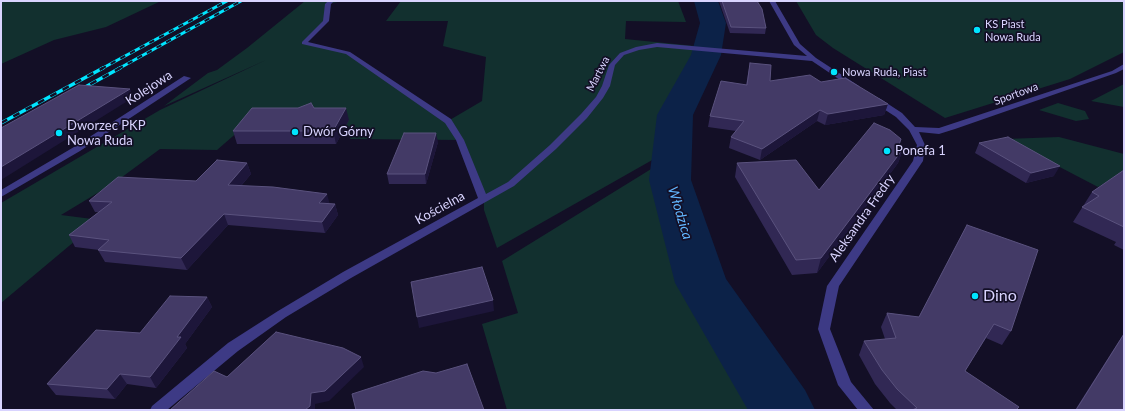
<!DOCTYPE html>
<meta charset="utf-8">
<style>
body{margin:0}
#map{position:relative;width:1125px;height:411px;overflow:hidden;background:#130f26;font-family:Lato,sans-serif}
canvas{display:block}
.frame{position:absolute;inset:0;border:2px solid #d9d4ff;pointer-events:none}
</style>
<div id="map">
<canvas width="1125" height="411"></canvas>
<div class="frame"></div>
</div>
<script>
const c = document.querySelector('canvas').getContext('2d');
c.lineJoin = 'round';
function fill(path, color) { c.fillStyle = color; c.fill(path, 'evenodd'); }
const shape = rows => new Path2D(rows.map(r => 'M' + r).join(''));
function strokePath(path, color, width, dash) { c.strokeStyle = color; c.lineWidth = width; c.lineCap = dash ? 'butt' : 'round'; c.setLineDash(dash || []); c.stroke(path); }
function drawText(font, color, halo, rows, align = 'center') {
  c.font = font + ' Lato,sans-serif'; c.lineWidth = 3.5; c.setLineDash([]); c.textBaseline = 'middle'; c.strokeStyle = halo; c.fillStyle = color; for (const [text, x, y, turn = 0] of rows) {
    c.save(); c.translate(x, y); c.rotate((+turn || 0) * Math.PI / 180); c.textAlign = isNaN(turn) ? turn : align; if (halo) c.strokeText(text, 0, 0); c.fillText(text, 0, 0); c.restore();
  }
}
fill(shape([
 [1,1,161,1,106,27,54,40,1,64],
 [305,1,342,1,328,4,326,21,305,42,348,53,448,121,482,101,486,57,443,46,448,21,386,21,401,1,678,1,686,22,626,21,625,39,705,47,706,55,675,115,670,180,701,283,782,410,507,410,482,324,518,313,502,261,656,166,654,159,497,248,484,210,484,200,460,140,350,139,351,129,240,130,217,150,160,149,114,183,61,215,100,220,1,303,1,203,160,110,266,60,164,106,208,73,217,70,247,48],
 [796,1,1124,1,1124,52,1070,79,945,118,833,48,816,35],
 [1124,84,1124,107,1091,101],
 [1058,103,1085,111,1089,119,1076,121,1039,110],
 [1059,137,1124,154,1124,172,1098,187,1006,139]
]), '#12302f');
fill(shape([
 [694,1,718,1,726,23,721,55,693,115,691,180,726,279,805,390,815,410,748,410,675,283,649,180,657,115,691,55,700,23,694,1]
]), '#0c2248');
fill(shape([
 [328,1,334,1,331,4,329,21,308,42,350,52,451,119,464,140,486,194,508,182,550,145,581,114,596,97,602,86,609,65,620,53,636,47,657,43,807,56,794,45,769,1,775,1,800,44,816,58,859,86,858,88,852,88,812,61,657,47,639,50,624,55,615,65,610,86,603,98,587,118,556,149,514,186,351,278,286,317,238,351,167,410,150,410,152,406,228,343,278,311,343,272,478,198,456,140,445,123,346,54,302,44,302,42,323,21,325,4,328,1],
 [1124,64,1124,69,1116,73,955,129,939,134,919,132,925,145,923,161,839,286,830,329,851,382,874,410,858,410,838,385,818,329,827,286,913,161,917,145,909,130,896,117,873,102,873,98,879,98,902,113,915,127,939,128,1112,71,1124,64],
 [184,76,191,78,80,151,1,197,1,190,74,147,184,76]
]), '#3d3a85');
const railFar1 = shape([
 [101,69,227,1],
 [118,69,241,1]
]);
const rail = shape([
 [78,91,120,68],
 [1,123,103,68]
]);
strokePath(railFar1, '#00e5ff', 3);
strokePath(rail, '#00e5ff', 3.5);
strokePath(railFar1, '#130f26', 2, [5.5]);
strokePath(rail, '#130f26', 2.5, [7]);
fill(shape([
 [719,1,757,1,766,28,765,34,730,33],
 [750,63,770,81,821,82,888,104,884,115,825,125,817,121,760,160,729,148,731,137,736,131,708,127,710,116,746,85],
 [314,108,349,120,336,144,237,144,233,131],
 [438,142,426,184,389,184,387,174],
 [979,143,1054,176,1026,183,975,153],
 [898,148,903,149,898,163,817,273,792,275,735,177,737,163,819,190],
 [247,163,251,174,241,186,329,204,335,204,338,215,325,233,228,225,187,270,105,262,98,250,99,250,75,247,69,235,99,212,95,212,89,201,196,181],
 [1124,170,1124,250,1114,245,1116,242,1073,222,1092,192],
 [967,225,1011,331,1002,345,986,338,965,371,1017,410,897,410,890,403,875,384,859,355,864,341,885,339,881,327,887,313,919,317],
 [207,297,212,307,185,344,187,348,156,388,127,384,115,399,56,395,47,384,140,333],
 [1124,333,1124,410,1075,410]
]), '#312854');
fill(shape([
 [130,89,134,97,1,180,1,167],
 [888,104,884,115,825,125,828,114],
 [346,108,349,120,336,144,333,131],
 [820,110,817,121,760,160,762,149],
 [436,133,438,142,426,184,425,174],
 [903,149,898,163,817,273,821,258],
 [247,163,251,174,232,196,228,185],
 [1060,166,1054,176,1026,183,1031,173],
 [327,194,330,205,319,203],
 [335,204,338,215,325,233,322,222],
 [224,214,228,225,187,270,181,258],
 [207,297,212,307,185,344,187,348,156,388,150,377,177,337],
 [493,300,494,311,419,328,417,317],
 [994,324,986,338,956,385,965,371],
 [361,357,364,367,329,401,315,404,315,410,305,410,311,393],
 [120,374,127,384,115,399,107,389]
]), '#1d163a');
const building = shape([
 [722,1,757,1,762,9,766,28,731,27,722,1],
 [750,63,771,65,770,81,810,75,821,82,845,78,888,104,828,114,820,110,762,149,731,137,744,121,710,116,721,81,747,85,750,63],
 [79,85,130,89,1,167,1,128,79,85],
 [311,103,314,108,346,108,333,131,233,131,252,108,298,108,311,103],
 [874,123,890,130,901,139,898,148,903,149,821,258,796,260,737,163,796,160,819,190,874,123],
 [404,133,436,133,425,174,387,174,404,133],
 [1008,137,1060,166,1031,173,979,143,1008,137],
 [217,160,247,163,228,185,273,187,327,194,319,203,335,204,322,222,224,214,181,258,98,250,109,240,69,235,112,202,89,201,118,177,196,181,217,160],
 [1124,170,1124,227,1082,207,1099,196,1092,192,1124,170],
 [967,225,1038,250,1011,331,994,324,965,371,1019,407,1016,410,912,410,917,408,897,389,882,370,864,341,896,338,887,313,919,317,967,225],
 [482,267,493,300,417,317,411,282,482,267],
 [170,296,207,297,177,337,181,337,150,377,120,374,107,389,47,384,96,330,140,333,170,296],
 [276,332,343,348,361,357,325,391,311,393,310,406,305,410,170,410,214,371,227,377,276,332],
 [1124,334,1124,410,1076,410,1124,334],
 [467,364,484,410,356,410,352,394,423,371,436,373,467,364]
]);
fill(building, '#433a66');
strokePath(building, '#5a527e', 1);
for (const [x, y, r, color] of [
 [977,30,4,"#00e5ff"],
 [834,72,4,"#00e5ff"],
 [295,132,4,"#00e5ff"],
 [59,133,4,"#00e5ff"],
 [887,151,4,"#00e5ff"],
 [975,296,4,"#00e5ff"]
]) { const dot = new Path2D(); dot.arc(x, y, r, 0, 2 * Math.PI); c.fillStyle = color; c.fill(dot); strokePath(dot, '#130f26', 1.5); }
drawText('11px', '#d9d4ff', '#130f26', [
 ["KS Piast",985,24],
 ["Nowa Ruda",985,37],
 ["Nowa Ruda, Piast",842,72]
], 'left');
drawText('11px', '#d9d4ff', '#130f26', [
 ["Martwa",598,74,-63],
 ["Sportowa",1016,94,-20]
]);
drawText('13px', '#d9d4ff', '#130f26', [
 ["Kolejowa",149,88,-33],
 ["Kościelna",440,208,-29],
 ["Aleksandra Fredry",862,218,-55]
]);
drawText('13px', '#d9d4ff', '#130f26', [
 ["Dworzec PKP",67,126],
 ["Nowa Ruda",67,141],
 ["Dwór Górny",303,132],
 ["Ponefa 1",895,151]
], 'left');
drawText('italic 14px', '#62b6ff', '#130f26', [
 ["Włodzica",680,213,73]
]);
drawText('16px', '#d9d4ff', '#130f26', [
 ["Dino",983,296]
], 'left');
</script>
